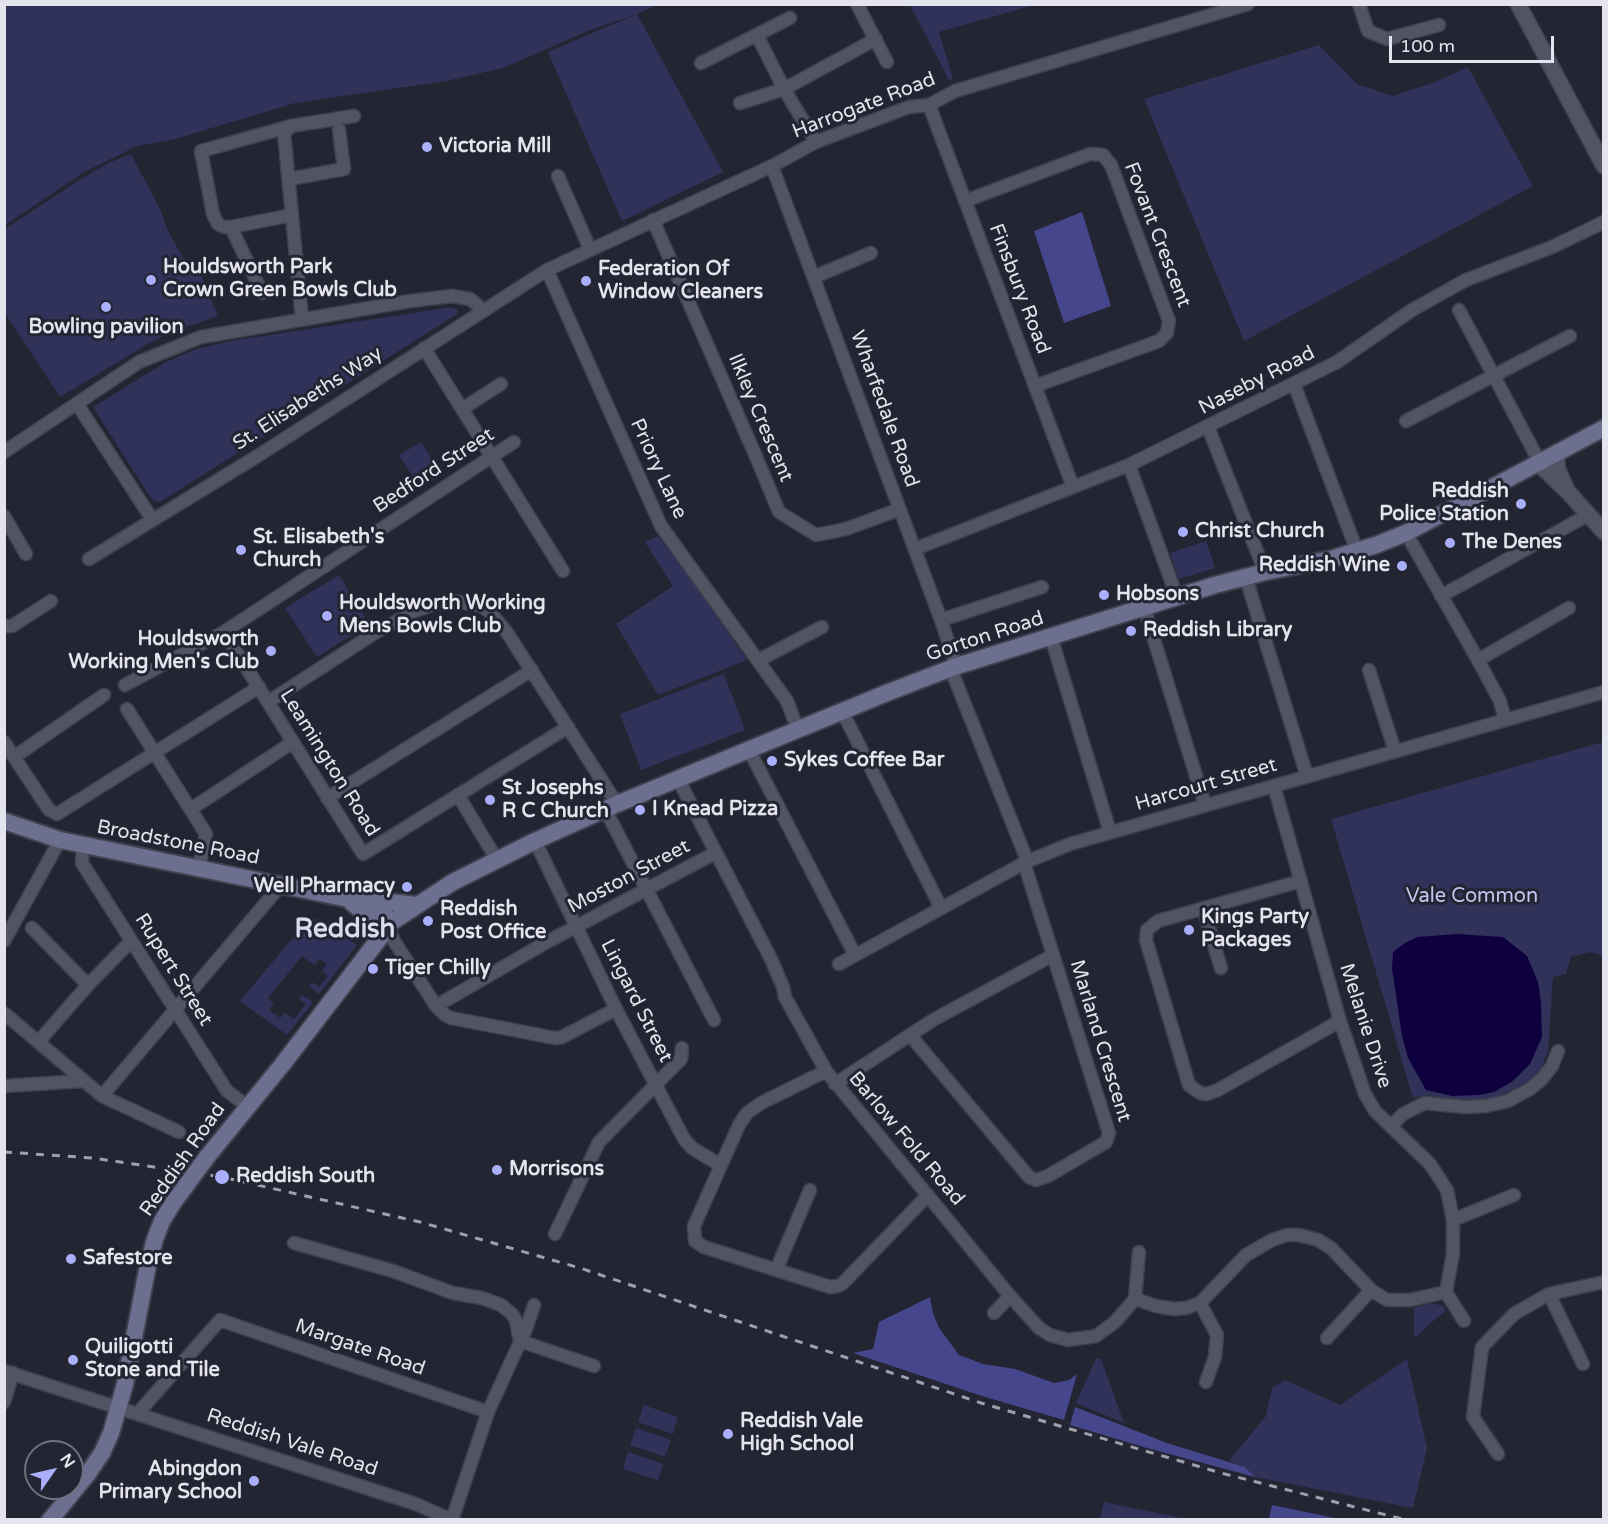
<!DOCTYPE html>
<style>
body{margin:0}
#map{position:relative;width:1608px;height:1524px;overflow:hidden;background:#242533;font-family:"Varela Round",sans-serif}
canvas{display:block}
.frame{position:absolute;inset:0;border:6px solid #e3e4ee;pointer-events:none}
.north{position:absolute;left:24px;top:1440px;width:60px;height:60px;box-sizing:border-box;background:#242533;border:2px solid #70717e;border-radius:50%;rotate:56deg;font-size:16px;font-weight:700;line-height:24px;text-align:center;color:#e3e4ee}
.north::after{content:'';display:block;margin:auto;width:21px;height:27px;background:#aaaffb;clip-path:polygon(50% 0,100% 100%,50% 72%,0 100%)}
.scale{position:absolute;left:1389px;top:36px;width:165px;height:27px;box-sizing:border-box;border:3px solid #e3e4ee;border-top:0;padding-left:8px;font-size:18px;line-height:21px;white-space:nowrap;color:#e3e4ee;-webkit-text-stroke:4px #242533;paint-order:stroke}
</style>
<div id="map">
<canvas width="1608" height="1524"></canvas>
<div class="frame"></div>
<div class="north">N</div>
<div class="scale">100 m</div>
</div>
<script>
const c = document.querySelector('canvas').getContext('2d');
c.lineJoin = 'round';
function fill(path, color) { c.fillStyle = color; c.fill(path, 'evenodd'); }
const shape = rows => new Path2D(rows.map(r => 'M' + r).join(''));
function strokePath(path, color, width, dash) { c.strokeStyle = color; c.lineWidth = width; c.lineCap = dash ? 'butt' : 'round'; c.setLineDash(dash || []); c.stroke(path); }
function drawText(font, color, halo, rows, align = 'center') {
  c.font = font + ' "Varela Round",sans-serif'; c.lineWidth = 6; c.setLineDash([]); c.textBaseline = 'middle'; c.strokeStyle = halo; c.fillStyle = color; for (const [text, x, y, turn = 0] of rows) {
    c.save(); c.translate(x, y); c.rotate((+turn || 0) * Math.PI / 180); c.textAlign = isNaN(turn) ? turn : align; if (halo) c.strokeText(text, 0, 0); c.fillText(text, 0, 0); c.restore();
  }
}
fill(shape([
 [5,4,656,4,656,5,637,14,590,30,503,68,446,81,295,103,175,139,137,146,84,172,5,225],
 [910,5,1034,5,939,32,953,79,949,80],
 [637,14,723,172,622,221,548,52],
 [1319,45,1357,84,1393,96,1433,83,1468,67,1533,186,1244,341,1144,99],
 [131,154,161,211,167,229,183,258,199,270,218,316,169,333,146,345,60,397,5,313,5,229,81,179,111,162],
 [452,307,458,310,457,314,160,502,152,500,93,407,166,362,196,349,231,341],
 [421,442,442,475,420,488,399,455],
 [658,536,696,586,747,660,658,695,616,624,673,586,645,542],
 [1206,541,1215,568,1179,579,1170,553],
 [339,575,369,624,317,657,285,608],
 [724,674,745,730,641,770,620,714],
 [1603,742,1603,956,1590,952,1571,957,1566,974,1553,977,1548,1051,1541,1069,1527,1083,1501,1096,1487,1099,1451,1099,1427,1095,1413,1098,1331,819],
 [307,917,338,924,335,928,357,945,319,994,309,986,312,982,319,987,328,976,322,971,327,964,320,959,314,965,302,956,268,998,274,1003,269,1010,280,1018,285,1013,294,1019,306,1004,299,999,302,995,313,1002,287,1035,240,1001,301,928,299,927],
 [1432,1303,1443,1306,1446,1311,1428,1325,1417,1337,1414,1337,1414,1308],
 [1099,1358,1101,1359,1124,1423,1076,1403,1096,1359],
 [1407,1359,1427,1448,1413,1508,1255,1477,1245,1467,1229,1461,1266,1416,1272,1388,1285,1380,1340,1405],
 [644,1405,678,1417,673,1434,638,1422],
 [636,1428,671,1440,665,1457,630,1445],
 [628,1452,663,1464,658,1480,623,1469],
 [1104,1502,1186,1519,1100,1519]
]), '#31325a');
fill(shape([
 [1082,212,1111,306,1064,323,1034,231],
 [930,1297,933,1313,939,1328,959,1355,983,1364,1015,1369,1054,1383,1069,1380,1077,1374,1064,1420,982,1396,853,1353,873,1349,879,1322],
 [1075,1407,1167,1443,1245,1467,1255,1477,1147,1448,1070,1425],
 [1272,1505,1340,1519,1269,1519]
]), '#46468d');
fill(shape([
 [1457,934,1503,937,1527,956,1538,982,1541,1003,1542,1037,1530,1064,1513,1081,1494,1092,1479,1095,1452,1096,1426,1090,1408,1058,1402,1036,1392,968,1393,952,1405,943,1417,937]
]), '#0e003f');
const minor = shape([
 [857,4,887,62],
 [1359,4,1368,31,1387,39,1439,25],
 [757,35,784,89,816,142],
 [701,63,790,18],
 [740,103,784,89,876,39],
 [929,105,1073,487],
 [291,126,201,151,213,214,218,224,224,227,231,227,292,215],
 [772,166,941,620,954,659,954,677,1025,855,1026,869,1109,1133,1106,1142,1048,1176,1036,1180,1029,1177,910,1035],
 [558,176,590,249],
 [289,179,344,169,339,130],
 [965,201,1090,154,1103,155,1111,165,1169,321,1167,333,1159,341,1035,386],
 [653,220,757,459,779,512,816,535,846,529,900,509],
 [231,227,262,293],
 [547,270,661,526,787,701,798,730],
 [814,277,871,253],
 [1459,310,1539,461],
 [302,319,284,133,291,126,354,116],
 [424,348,563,571],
 [1294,384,1357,551],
 [77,404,152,519],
 [462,409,501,384],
 [1406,421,1570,336],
 [1208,427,1265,572],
 [4,452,139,362,201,337,410,301,452,296,470,299,483,310],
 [1129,465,1177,597],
 [4,516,26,554],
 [1406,533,1478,660,1500,701,1505,720],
 [915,549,1129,465,1337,362,1412,310,1466,280,1552,247,1604,222],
 [89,559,256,457,547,270,772,166,816,142,909,107,929,105,955,91,1248,4],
 [1246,578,1307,776],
 [1441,596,1588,515],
 [1144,607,1205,805],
 [941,620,1042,587],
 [4,626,12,626,51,601],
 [224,632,363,854,568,727],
 [1051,637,1110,832],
 [759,660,822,627],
 [1478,660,1569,608],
 [1369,670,1395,751],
 [125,685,224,632,514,442],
 [268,702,378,631,415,611,437,603,455,601,481,606,490,612,506,631,617,804],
 [127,709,206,834,199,868],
 [842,711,941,908],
 [4,742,49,810,57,814,259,687],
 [749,750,855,955],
 [14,757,104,695],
 [678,779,771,959,783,987,785,997,826,1071,1010,1296,1039,1328,1050,1335,1068,1340,1096,1336,1115,1322,1135,1299,1139,1252],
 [1274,786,1340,1021,1365,1094,1375,1111,1430,1164,1447,1190,1453,1220,1453,1254,1446,1292,1464,1321],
 [458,795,497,860],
 [327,798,532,670],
 [191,809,293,742],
 [605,809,714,1020],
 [535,841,616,1009,684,1139,692,1148,720,1165],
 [83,845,82,863,227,1091,247,1106],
 [1301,881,1158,921,1147,930,1146,940,1189,1085,1200,1093,1207,1094,1218,1090,1340,1021],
 [1203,908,1221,968],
 [32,928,88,985],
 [388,928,394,941,436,1006,445,1015,451,1018,555,1038,562,1037,616,1009],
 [4,941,60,840],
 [839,964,1026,862,1070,844,1604,692],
 [436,1006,545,943,715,853],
 [4,1013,102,1096,179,1132],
 [39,1041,88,985,131,941],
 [826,1071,761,1103,747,1113,739,1125,694,1226,695,1241,704,1247,830,1287,838,1286,842,1284,928,1195],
 [835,1084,933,1020,1053,955],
 [4,1086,83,1081],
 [102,1096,281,885],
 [1391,1126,1403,1114,1425,1103,1465,1107,1486,1106,1508,1101,1530,1089,1542,1079,1552,1066,1558,1051],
 [1453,1220,1514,1195],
 [555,1234,599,1142,681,1059,682,1048],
 [294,1243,393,1271,453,1293,482,1298,501,1305,512,1314,516,1321,520,1341,594,1366],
 [777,1268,810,1190],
 [1549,1294,1583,1364],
 [1135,1299,1156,1306,1174,1309,1186,1308,1200,1303,1246,1255,1272,1240,1287,1235,1299,1235,1318,1240,1331,1248,1371,1290,1387,1300,1410,1300,1446,1292],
 [1200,1303,1217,1335,1215,1357,1206,1382],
 [994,1313,1010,1296],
 [1327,1338,1371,1290],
 [4,1371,416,1504,452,1520],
 [4,1402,13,1373],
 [138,1413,220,1320,488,1412],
 [1498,1454,1473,1417,1482,1347,1514,1314,1549,1294,1604,1282],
 [452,1520,488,1412,526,1329,534,1305]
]);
const tertiary = shape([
 [1518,4,1604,166],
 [1557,452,1557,468,1566,488],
 [1539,461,1543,468,1569,493,1604,532]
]);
const secondary = shape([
 [4,821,60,840,373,904,392,922],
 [365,899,416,905],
 [351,902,385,931],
 [207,1157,282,1065,392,922,453,882,535,841,617,804,889,692,954,667,1215,585,1265,572,1331,559,1376,545,1406,533,1604,428],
 [50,1520,87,1475,102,1453,111,1433,125,1384,148,1265,155,1239,162,1221,173,1203]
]);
strokePath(minor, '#40414e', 15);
strokePath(tertiary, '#40414e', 18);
strokePath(secondary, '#40414e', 20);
strokePath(minor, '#525464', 12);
strokePath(tertiary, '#525464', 15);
strokePath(secondary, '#6c6f8f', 16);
strokePath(shape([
 [4,1152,93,1158,222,1177,420,1222,580,1268,981,1403,1221,1473,1406,1520]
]), '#9fa0ac', 3, [8, 8]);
const secondaryBridge = shape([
 [173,1203,207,1157]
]);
strokePath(secondaryBridge, '#40414e', 20, []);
strokePath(secondaryBridge, '#6c6f8f', 16);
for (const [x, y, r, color] of [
 [427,147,6,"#aaaffb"],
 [151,280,6,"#aaaffb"],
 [586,281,6,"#aaaffb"],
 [106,307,6,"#aaaffb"],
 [1521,504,6,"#aaaffb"],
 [1183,532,6,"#aaaffb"],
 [1450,543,6,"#aaaffb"],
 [241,550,6,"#aaaffb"],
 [1402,566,6,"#aaaffb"],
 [1104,595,6,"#aaaffb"],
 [327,616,6,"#aaaffb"],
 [1131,631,6,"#aaaffb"],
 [271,651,6,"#aaaffb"],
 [772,761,6,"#aaaffb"],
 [490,800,6,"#aaaffb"],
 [640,810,6,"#aaaffb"],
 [407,887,6,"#aaaffb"],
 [428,921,6,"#aaaffb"],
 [1189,930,6,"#aaaffb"],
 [373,969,6,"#aaaffb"],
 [497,1170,6,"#aaaffb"],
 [222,1177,8,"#aaaffb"],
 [71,1259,6,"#aaaffb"],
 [73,1360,6,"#aaaffb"],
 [728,1434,6,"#aaaffb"],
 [254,1481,6,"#aaaffb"]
]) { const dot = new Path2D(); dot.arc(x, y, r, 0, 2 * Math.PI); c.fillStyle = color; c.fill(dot); strokePath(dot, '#242533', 2); }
drawText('20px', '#e3e4ee', '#242533', [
 ["Harrogate Road",864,106,-21],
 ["Fovant Crescent",1157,235,69],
 ["Finsbury Road",1019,289,69],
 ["Naseby Road",1257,381,-27],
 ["St. Elisabeths Way",308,399,-33],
 ["Wharfedale Road",884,409,70],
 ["Ilkley Crescent",760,418,67],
 ["Priory Lane",658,469,65],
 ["Bedford Street",434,471,-33],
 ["Gorton Road",985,637,-18],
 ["Leamington Road",329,763,58],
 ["Harcourt Street",1206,785,-16],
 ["Broadstone Road",178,843,11],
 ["Moston Street",629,877,-28],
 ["Rupert Street",173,970,58],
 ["Lingard Street",636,1001,63],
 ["Melanie Drive",1365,1026,72],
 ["Marland Crescent",1100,1041,73],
 ["Barlow Fold Road",906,1139,50],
 ["Reddish Road",183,1160,-55],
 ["Margate Road",360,1348,19],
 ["Reddish Vale Road",292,1443,18]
]);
drawText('bold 20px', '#e3e4ee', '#242533', [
 ["Victoria Mill",439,147],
 ["Houldsworth Park",163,268],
 ["Crown Green Bowls Club",163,291],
 ["Federation Of",598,270],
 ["Window Cleaners",598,293],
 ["Bowling pavilion",106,328,"center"],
 ["Reddish",1509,492,"right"],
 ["Police Station",1509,515,"right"],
 ["Christ Church",1195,532],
 ["St. Elisabeth's",253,538],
 ["Church",253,561],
 ["The Denes",1462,543],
 ["Reddish Wine",1390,566,"right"],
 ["Hobsons",1116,595],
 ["Houldsworth Working",339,604],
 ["Mens Bowls Club",339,627],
 ["Reddish Library",1143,631],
 ["Houldsworth",259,640,"right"],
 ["Working Men's Club",259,663,"right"],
 ["Sykes Coffee Bar",784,761],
 ["St Josephs",502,789],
 ["R C Church",502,812],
 ["I Knead Pizza",652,810],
 ["Well Pharmacy",395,887,"right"],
 ["Reddish",440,910],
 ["Post Office",440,933],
 ["Kings Party",1201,918],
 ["Packages",1201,941],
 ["Tiger Chilly",385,969],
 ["Morrisons",509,1170],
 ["Reddish South",236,1177],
 ["Safestore",83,1259],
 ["Quiligotti",85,1348],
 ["Stone and Tile",85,1371],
 ["Reddish Vale",740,1422],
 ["High School",740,1445],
 ["Abingdon",242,1470,"right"],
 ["Primary School",242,1493,"right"]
], 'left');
drawText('20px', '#c2c6ef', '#242533', [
 ["Vale Common",1472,897]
]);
drawText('bold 26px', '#d9dbee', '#242533', [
 ["Reddish",345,930]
]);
</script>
